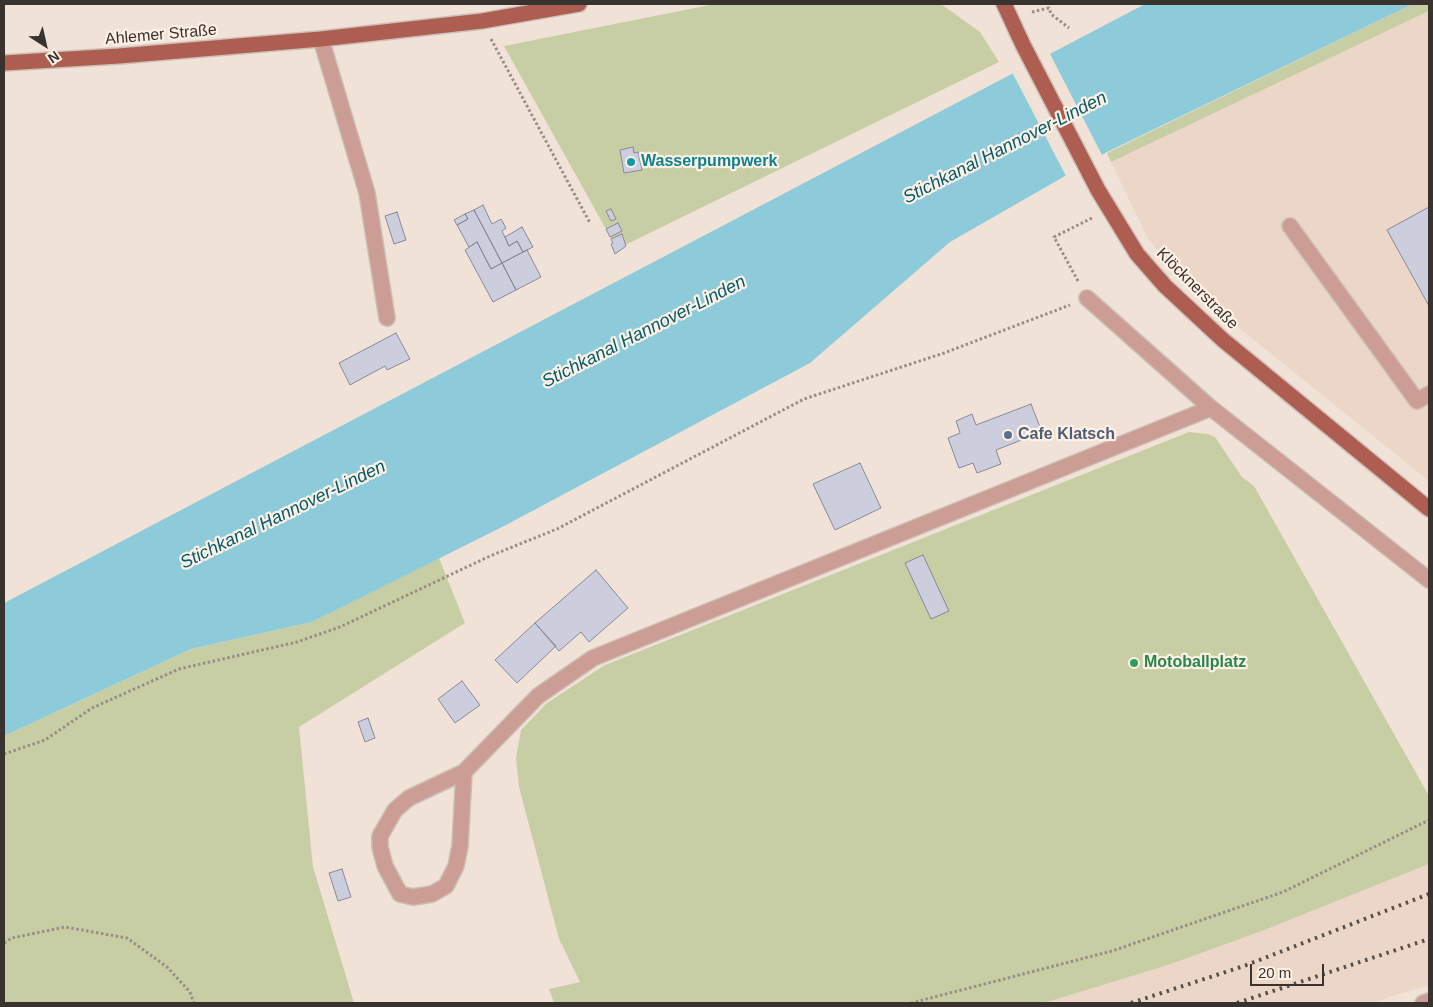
<!DOCTYPE html>
<meta charset="utf-8">
<style>
body{margin:0}
#map{position:relative;width:1433px;height:1007px;overflow:hidden;background:#f1e2d8;font-family:Helvetica,sans-serif}
canvas{display:block}
.frame{position:absolute;inset:0;border:5px solid #39332f;pointer-events:none}
.north{position:absolute;left:20px;top:20px;width:50px;height:50px;-webkit-text-stroke:4px #fff0e5;paint-order:stroke;rotate:145deg;font-size:14px;font-weight:700;line-height:20px;text-align:center;color:#39332f}
.north::after{content:'';display:block;margin:auto;width:18px;height:22px;background:#39332f;clip-path:polygon(50% 0,100% 100%,50% 72%,0 100%)}
.scale{position:absolute;left:1250px;top:964px;width:74px;height:22px;box-sizing:border-box;border:2px solid #39332f;border-top:0;padding-left:6px;font-size:15px;line-height:18px;white-space:nowrap;color:#39332f;-webkit-text-stroke:4px #fff0e5;paint-order:stroke}
</style>
<div id="map">
<canvas width="1433" height="1007"></canvas>
<div class="frame"></div>
<div class="north">N</div>
<div class="scale">20 m</div>
</div>
<script>
const c = document.querySelector('canvas').getContext('2d');
c.lineJoin = 'round';
function fill(path, color) { c.fillStyle = color; c.fill(path, 'evenodd'); }
const shape = rows => new Path2D(rows.map(r => 'M' + r).join(''));
function strokePath(path, color, width, dash) { c.strokeStyle = color; c.lineWidth = width; c.lineCap = dash ? 'butt' : 'round'; c.setLineDash(dash || []); c.stroke(path); }
function drawText(font, color, halo, rows, align = 'center') {
  c.font = font + ' Helvetica,sans-serif'; c.lineWidth = 4.5; c.setLineDash([]); c.textBaseline = 'middle'; c.strokeStyle = halo; c.fillStyle = color; for (const [text, x, y, turn = 0] of rows) {
    c.save(); c.translate(x, y); c.rotate((+turn || 0) * Math.PI / 180); c.textAlign = isNaN(turn) ? turn : align; if (halo) c.strokeText(text, 0, 0); c.fillText(text, 0, 0); c.restore();
  }
}
fill(shape([
 [1429,11,1429,481,1192,290,1148,239,1111,162],
 [1429,864,1429,985,1371,1003,1044,1003,1168,965,1262,931]
]), '#ebd6c7');
fill(shape([
 [715,4,941,4,980,32,999,62,617,249,504,46],
 [1413,4,1429,4,1429,11,1111,162,1107,153],
 [1189,432,1208,434,1215,437,1242,477,1254,486,1429,796,1429,864,1262,931,1168,965,1044,1003,554,1003,549,989,580,982,559,939,519,787,516,758,521,730,547,703,605,665],
 [439,558,465,623,299,727,313,867,354,1003,4,1003,4,736,191,649,312,622]
]), '#c8cea3');
fill(shape([
 [1145,4,1413,4,1107,152,950,242,810,363,506,525,312,622,191,649,4,736,4,603]
]), '#8dcbdb');
fill(shape([
 [1048,50,1103,157,1067,178,1011,70]
]), '#f1e2d8');
const building = shape([
 [633,147,634,153,638,152,642,170,624,173,620,150,633,147],
 [483,205,492,224,501,219,506,228,502,231,509,246,517,241,523,252,502,263,474,210,483,205],
 [1429,207,1429,306,1387,230,1429,207],
 [611,209,616,219,611,221,606,211,611,209],
 [474,210,502,263,491,269,477,242,469,247,457,225,468,219,465,214,474,210],
 [397,212,406,240,394,244,385,216,397,212],
 [465,214,468,219,457,225,454,220,465,214],
 [618,223,622,231,610,237,606,229,618,223],
 [522,227,533,247,523,252,517,241,509,246,505,237,522,227],
 [622,234,626,246,615,254,611,244,613,243,611,239,622,234],
 [477,242,491,269,502,263,516,290,493,302,465,250,477,242],
 [527,250,541,277,516,290,502,263,527,250],
 [396,333,410,359,387,370,385,366,350,385,339,363,396,333],
 [1031,404,1042,432,996,450,1001,464,977,473,973,463,959,468,948,438,960,433,956,421,972,414,976,425,1031,404],
 [860,463,881,508,835,530,813,484,860,463],
 [923,555,949,611,931,619,905,563,923,555],
 [596,570,628,608,589,642,581,632,559,651,535,623,596,570],
 [535,623,556,646,517,683,495,660,535,623],
 [462,681,480,705,455,723,438,699,462,681],
 [368,718,375,738,365,742,358,722,368,718],
 [342,869,351,897,338,901,329,873,342,869]
]);
fill(building, '#cccede');
strokePath(building, '#878998', 1);
const minor = shape([
 [321,39,367,193,387,318],
 [1290,226,1417,401,1429,394],
 [1087,298,1211,408,1429,580],
 [464,772,460,846,456,866,446,886,432,894,413,897,400,894,385,866,380,847,380,836,395,810,409,798,464,772,538,696,593,658,1211,408],
 [1423,1003,1429,1001]
]);
const major = shape([
 [1004,4,1023,45,1098,190,1137,254,1165,286,1223,340,1429,509],
 [4,63,119,56,321,39,482,21,579,4]
]);
strokePath(minor, '#ccbfb6', 18);
strokePath(major, '#ccbfb6', 18);
strokePath(shape([
 [1032,12,1049,8,1051,14,1069,28],
 [491,39,590,223],
 [1078,281,1054,237,1092,218],
 [4,754,45,740,92,708,179,669,297,642,340,627,490,556,557,529,804,399,944,353,1070,305],
 [4,943,12,938,65,927,127,938,167,967,190,992,194,1003],
 [911,1003,1112,951,1283,892,1429,820]
]), '#998e87', 3, [2.5, 2.5]);
strokePath(minor, '#cb9d95', 15);
strokePath(major, '#ae5d51', 15);
strokePath(shape([
 [1131,1003,1244,966,1429,894],
 [1237,1003,1429,939]
]), '#564f4a', 4, [2.5, 5]);
for (const [x, y, r, color] of [
 [631,162,5,"#0f9aa8"],
 [1008,435,5,"#5c6f8a"],
 [1134,663,5,"#2e9e5b"]
]) { const dot = new Path2D(); dot.arc(x, y, r, 0, 2 * Math.PI); c.fillStyle = color; c.fill(dot); strokePath(dot, '#fff0e5', 2); }
drawText('16px', '#39332f', '#fff0e5', [
 ["Ahlemer Straße",161,35,-5],
 ["Klöcknerstraße",1197,289,45]
]);
drawText('bold 16px', '#0d838f', '#fff0e5', [
 ["Wasserpumpwerk",641,162]
], 'left');
drawText('bold 16px', '#4e5e75', '#fff0e5', [
 ["Cafe Klatsch",1018,435]
], 'left');
drawText('bold 16px', '#27864d', '#fff0e5', [
 ["Motoballplatz",1144,663]
], 'left');
drawText('italic 18px', '#005c6d', '#fff0e5', [
 ["Stichkanal Hannover-Linden",1005,148,-27],
 ["Stichkanal Hannover-Linden",644,332,-27],
 ["Stichkanal Hannover-Linden",283,515,-26]
]);
</script>
